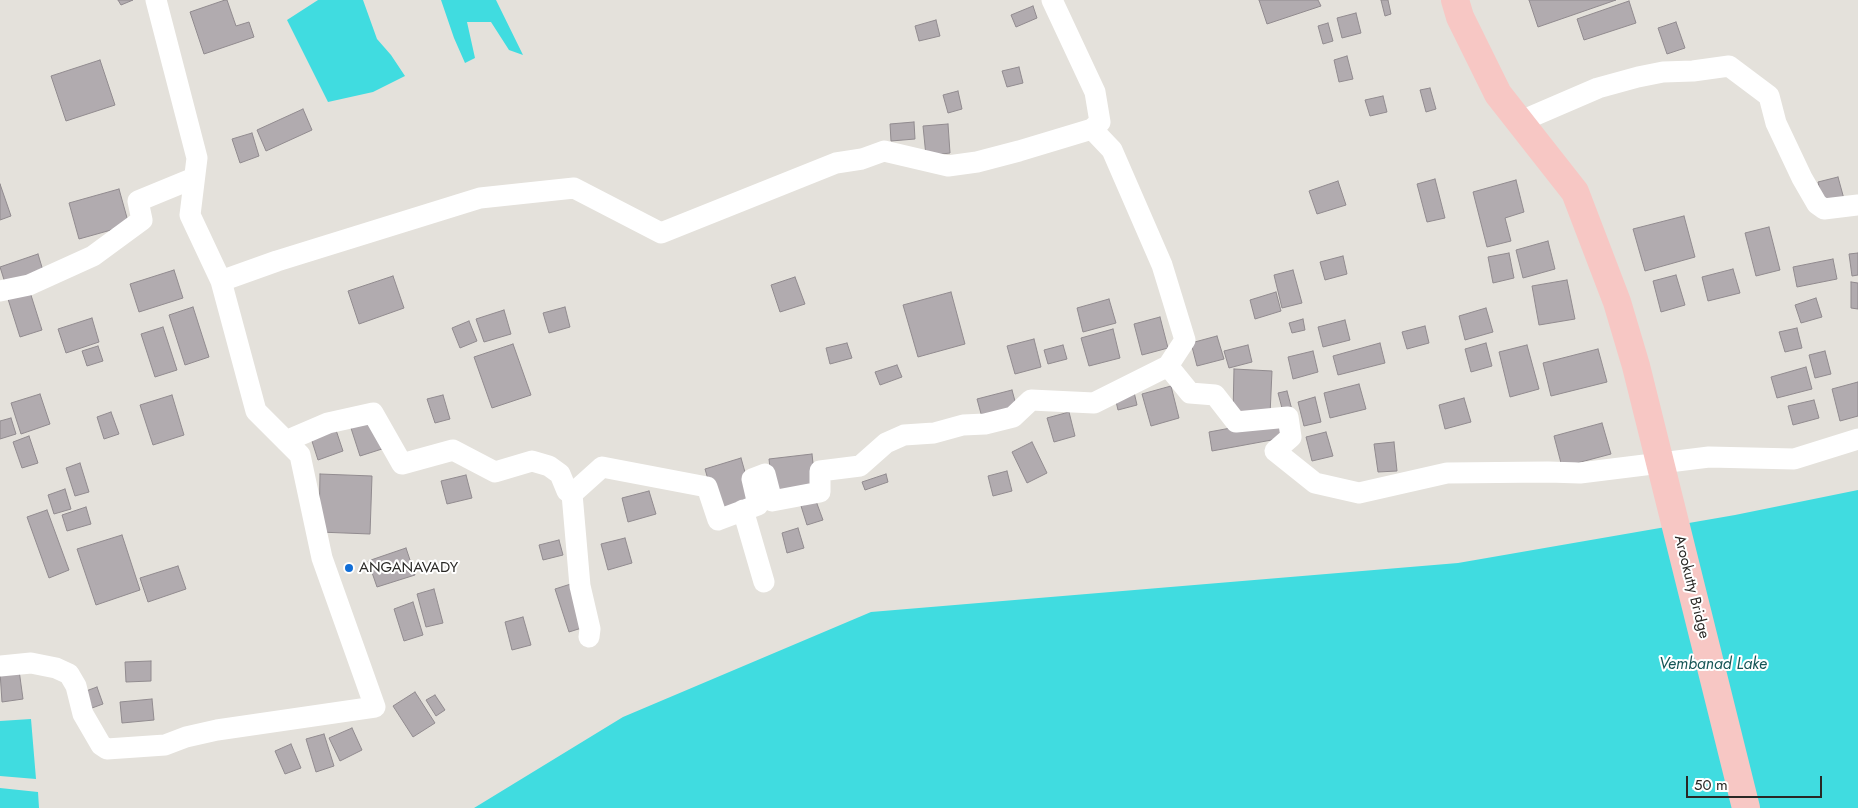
<!DOCTYPE html>
<style>
body{margin:0}
#map{position:relative;width:1858px;height:808px;overflow:hidden;background:#e4e1db;font-family:Jost,sans-serif}
canvas{display:block}
.scale{position:absolute;left:1686px;top:776px;width:136px;height:22px;box-sizing:border-box;border:2px solid #292825;border-top:0;padding-left:6px;font-size:15px;line-height:18px;white-space:nowrap;color:#292825;-webkit-text-stroke:4px #fff;paint-order:stroke}
</style>
<div id="map">
<canvas width="1858" height="808"></canvas>
<div class="scale">50 m</div>
</div>
<script>
const c = document.querySelector('canvas').getContext('2d');
c.lineJoin = 'round';
function fill(path, color) { c.fillStyle = color; c.fill(path, 'evenodd'); }
const shape = rows => new Path2D(rows.map(r => 'M' + r).join(''));
function strokePath(path, color, width, dash) { c.strokeStyle = color; c.lineWidth = width; c.lineCap = dash ? 'butt' : 'round'; c.setLineDash(dash || []); c.stroke(path); }
function drawText(font, color, halo, rows, align = 'center') {
  c.font = font + ' Jost,sans-serif'; c.lineWidth = 4; c.setLineDash([]); c.textBaseline = 'middle'; c.strokeStyle = halo; c.fillStyle = color; for (const [text, x, y, turn = 0] of rows) {
    c.save(); c.translate(x, y); c.rotate((+turn || 0) * Math.PI / 180); c.textAlign = isNaN(turn) ? turn : align; if (halo) c.strokeText(text, 0, 0); c.fillText(text, 0, 0); c.restore();
  }
}
fill(shape([
 [318,0,363,0,377,39,391,55,405,76,373,92,328,102,287,20],
 [441,0,496,0,523,55,509,50,491,22,467,22,475,58,465,63,454,38],
 [1858,490,1858,808,474,808,623,717,871,612,1458,563,1735,515],
 [31,719,36,779,0,776,0,721],
 [0,788,38,792,39,808,0,808]
]), '#40dce0');
const building = shape([
 [118,0,133,0,121,5,118,0],
 [225,0,227,0,236,26,249,22,254,37,204,54,190,12,225,0],
 [1259,0,1318,0,1321,6,1267,24,1259,0],
 [1381,0,1388,0,1391,14,1385,16,1381,0],
 [1529,0,1616,0,1538,27,1529,0],
 [1629,1,1636,23,1584,40,1577,19,1629,1],
 [1033,6,1037,18,1016,27,1011,15,1033,6],
 [1356,13,1361,33,1342,38,1337,18,1356,13],
 [936,20,940,36,919,41,915,26,936,20],
 [1676,22,1685,48,1667,54,1658,28,1676,22],
 [1328,23,1333,41,1323,44,1318,26,1328,23],
 [1347,56,1353,79,1339,82,1334,60,1347,56],
 [100,60,115,105,66,121,51,76,100,60],
 [1019,67,1023,83,1007,87,1002,71,1019,67],
 [1430,88,1436,109,1426,112,1420,90,1430,88],
 [958,91,962,109,948,113,943,95,958,91],
 [1383,96,1387,112,1370,116,1365,100,1383,96],
 [303,109,312,130,266,151,257,130,303,109],
 [914,122,915,139,891,141,890,124,914,122],
 [948,124,950,153,926,156,923,126,948,124],
 [252,133,259,156,240,163,232,139,252,133],
 [1838,177,1844,199,1823,204,1818,182,1838,177],
 [1435,179,1445,218,1427,222,1417,184,1435,179],
 [1516,180,1524,212,1505,218,1511,241,1487,247,1473,192,1516,180],
 [1338,181,1346,205,1317,214,1309,191,1338,181],
 [0,184,11,216,0,220,0,184],
 [119,189,129,225,79,239,69,203,119,189],
 [1684,216,1695,257,1645,271,1633,229,1684,216],
 [1769,227,1780,270,1756,276,1745,233,1769,227],
 [1548,241,1555,269,1523,278,1516,250,1548,241],
 [1509,253,1514,278,1493,283,1488,257,1509,253],
 [1858,253,1858,275,1852,276,1849,254,1858,253],
 [38,254,44,274,6,286,0,267,38,254],
 [1343,256,1347,274,1325,280,1320,262,1343,256],
 [1833,259,1837,279,1797,287,1793,267,1833,259],
 [1733,269,1740,293,1708,301,1702,277,1733,269],
 [174,270,183,298,139,312,130,284,174,270],
 [1293,270,1302,303,1282,308,1274,275,1293,270],
 [1676,275,1685,305,1661,312,1653,281,1676,275],
 [393,276,404,308,359,324,348,291,393,276],
 [795,277,805,304,780,312,771,285,795,277],
 [1567,280,1575,319,1539,325,1532,286,1567,280],
 [1851,282,1858,283,1858,309,1851,308,1851,282],
 [30,292,42,330,20,337,8,299,30,292],
 [951,292,965,344,918,357,903,305,951,292],
 [1276,292,1281,311,1255,319,1250,300,1276,292],
 [1816,298,1822,317,1801,323,1795,305,1816,298],
 [1109,299,1116,323,1083,332,1077,308,1109,299],
 [193,307,209,357,185,365,169,315,193,307],
 [565,307,570,327,549,333,543,313,565,307],
 [1486,308,1493,332,1465,340,1459,316,1486,308],
 [504,310,511,334,484,342,476,319,504,310],
 [1160,317,1168,348,1142,355,1134,324,1160,317],
 [92,318,99,342,66,353,58,329,92,318],
 [1303,319,1305,330,1292,333,1289,323,1303,319],
 [1345,320,1350,340,1323,347,1318,327,1345,320],
 [469,321,477,341,460,348,452,328,469,321],
 [1425,326,1429,343,1407,349,1402,332,1425,326],
 [163,327,177,370,155,377,141,334,163,327],
 [1797,328,1802,348,1785,352,1779,332,1797,328],
 [1113,329,1120,358,1089,366,1081,338,1113,329],
 [1217,336,1224,359,1197,366,1191,343,1217,336],
 [1034,339,1041,367,1015,374,1007,346,1034,339],
 [847,343,852,358,830,364,826,348,847,343],
 [1380,343,1385,363,1338,375,1333,356,1380,343],
 [1486,343,1492,366,1471,372,1465,349,1486,343],
 [513,344,531,395,492,408,474,357,513,344],
 [1063,345,1067,359,1048,364,1044,350,1063,345],
 [1248,345,1252,362,1229,368,1224,351,1248,345],
 [1527,345,1539,389,1510,397,1499,352,1527,345],
 [98,346,103,361,87,366,82,351,98,346],
 [1598,349,1607,382,1551,396,1543,363,1598,349],
 [1313,351,1318,372,1293,379,1288,357,1313,351],
 [1825,351,1831,374,1815,378,1809,355,1825,351],
 [897,365,902,377,880,385,875,372,897,365],
 [1806,367,1812,389,1777,398,1771,377,1806,367],
 [1234,369,1272,371,1270,415,1233,413,1234,369],
 [1858,382,1858,416,1840,421,1832,389,1858,382],
 [1359,384,1366,409,1330,418,1324,393,1359,384],
 [1171,386,1179,418,1151,426,1142,394,1171,386],
 [1012,390,1018,412,983,421,977,399,1012,390],
 [1287,391,1292,410,1283,412,1278,393,1287,391],
 [1134,392,1137,405,1118,410,1115,397,1134,392],
 [40,394,50,424,21,434,11,403,40,394],
 [172,395,184,435,153,445,140,405,172,395],
 [443,395,450,419,435,423,427,399,443,395],
 [1315,397,1321,422,1304,426,1298,402,1315,397],
 [1464,398,1471,422,1445,429,1439,405,1464,398],
 [1814,400,1819,418,1793,425,1788,406,1814,400],
 [111,412,119,434,104,439,97,417,111,412],
 [1069,412,1075,436,1054,442,1047,418,1069,412],
 [371,415,382,449,360,456,349,422,371,415],
 [11,418,16,434,0,439,0,421,11,418],
 [1285,418,1288,437,1212,451,1209,432,1285,418],
 [1602,423,1611,454,1562,467,1554,436,1602,423],
 [335,427,343,451,318,460,310,435,335,427],
 [1326,432,1333,456,1312,461,1306,437,1326,432],
 [29,436,38,463,22,468,13,442,29,436],
 [1032,442,1047,473,1027,483,1012,452,1032,442],
 [1394,442,1397,471,1378,472,1374,444,1394,442],
 [812,454,816,491,773,496,769,459,812,454],
 [741,458,754,504,718,514,705,469,741,458],
 [80,463,89,492,75,496,66,468,80,463],
 [1007,471,1012,491,993,496,988,476,1007,471],
 [320,474,372,476,370,534,319,532,320,474],
 [886,474,888,482,865,490,862,482,886,474],
 [466,475,472,498,447,504,441,481,466,475],
 [65,489,71,509,54,514,48,495,65,489],
 [649,491,656,514,628,522,622,498,649,491],
 [816,501,823,520,807,525,801,506,816,501],
 [86,507,91,524,67,531,62,515,86,507],
 [47,510,69,570,49,578,27,517,47,510],
 [798,528,804,548,787,553,782,533,798,528],
 [122,535,140,590,96,605,77,549,122,535],
 [625,538,632,563,608,570,601,544,625,538],
 [559,540,563,555,543,560,539,545,559,540],
 [406,548,415,575,377,587,368,561,406,548],
 [178,566,186,589,148,602,140,578,178,566],
 [574,583,588,626,569,632,555,589,574,583],
 [434,589,443,623,426,627,417,594,434,589],
 [413,602,423,635,404,641,394,609,413,602],
 [523,617,531,645,512,650,505,622,523,617],
 [151,661,151,681,126,682,125,662,151,661],
 [19,670,23,699,2,702,0,672,19,670],
 [97,687,103,704,92,708,86,691,97,687],
 [415,692,435,723,413,737,393,706,415,692],
 [435,695,445,710,436,716,426,700,435,695],
 [152,699,154,720,122,723,120,702,152,699],
 [352,728,362,750,340,761,329,738,352,728],
 [324,734,334,766,316,772,306,739,324,734],
 [291,744,301,768,285,774,275,751,291,744]
]);
fill(building, '#b1abaf');
strokePath(building, '#918b8f', 1);
strokePath(shape([
 [156,0,197,158,190,215,221,281,277,261,480,198,574,188,661,233,836,163,862,159,884,151,948,166,977,162,1019,151,1092,129,1100,122,1095,92,1052,0],
 [1519,122,1598,88,1638,77,1663,72,1693,71,1729,66,1769,96,1776,123,1802,178,1817,204,1824,209,1858,205],
 [1092,129,1112,150,1162,265,1185,340,1168,366,1190,393,1215,395,1236,422,1288,417,1291,437,1275,451,1315,483,1359,493,1447,473,1548,472,1580,473,1709,457,1794,459,1858,439],
 [0,291,29,285,93,256,142,220,138,201,194,178],
 [286,441,328,423,373,413,402,464,453,450,495,472,532,461,549,466,560,474,567,491,572,494,602,467,707,487,718,520,758,505,752,479,765,474,772,501,820,492,820,471,860,466,886,443,904,435,934,433,963,425,985,424,1013,417,1031,400,1094,403,1168,366],
 [572,494,580,586,590,629,589,637],
 [743,510,764,582],
 [0,666,31,663,56,668,69,674,76,686,83,714,101,745,107,749,165,745,186,737,217,730,375,707,322,558,300,455,256,411,221,281]
]), '#fff', 21);
strokePath(shape([
 [1455,0,1460,17,1498,94,1575,192,1617,302,1636,366,1746,808]
]), '#f7c7c4', 28);
for (const [x, y, r, color] of [
 [349,568,5,"#116ed7"]
]) { const dot = new Path2D(); dot.arc(x, y, r, 0, 2 * Math.PI); c.fillStyle = color; c.fill(dot); strokePath(dot, '#fff', 2); }
drawText('15px', '#292825', '#fff', [
 ["ANGANAVADY",359,568]
], 'left');
drawText('15px', '#292825', '#fff', [
 ["Arookutty Bridge",1691,587,76]
]);
drawText('italic 16px', '#155556', '#fff', [
 ["Vembanad Lake",1713,665]
]);
</script>
